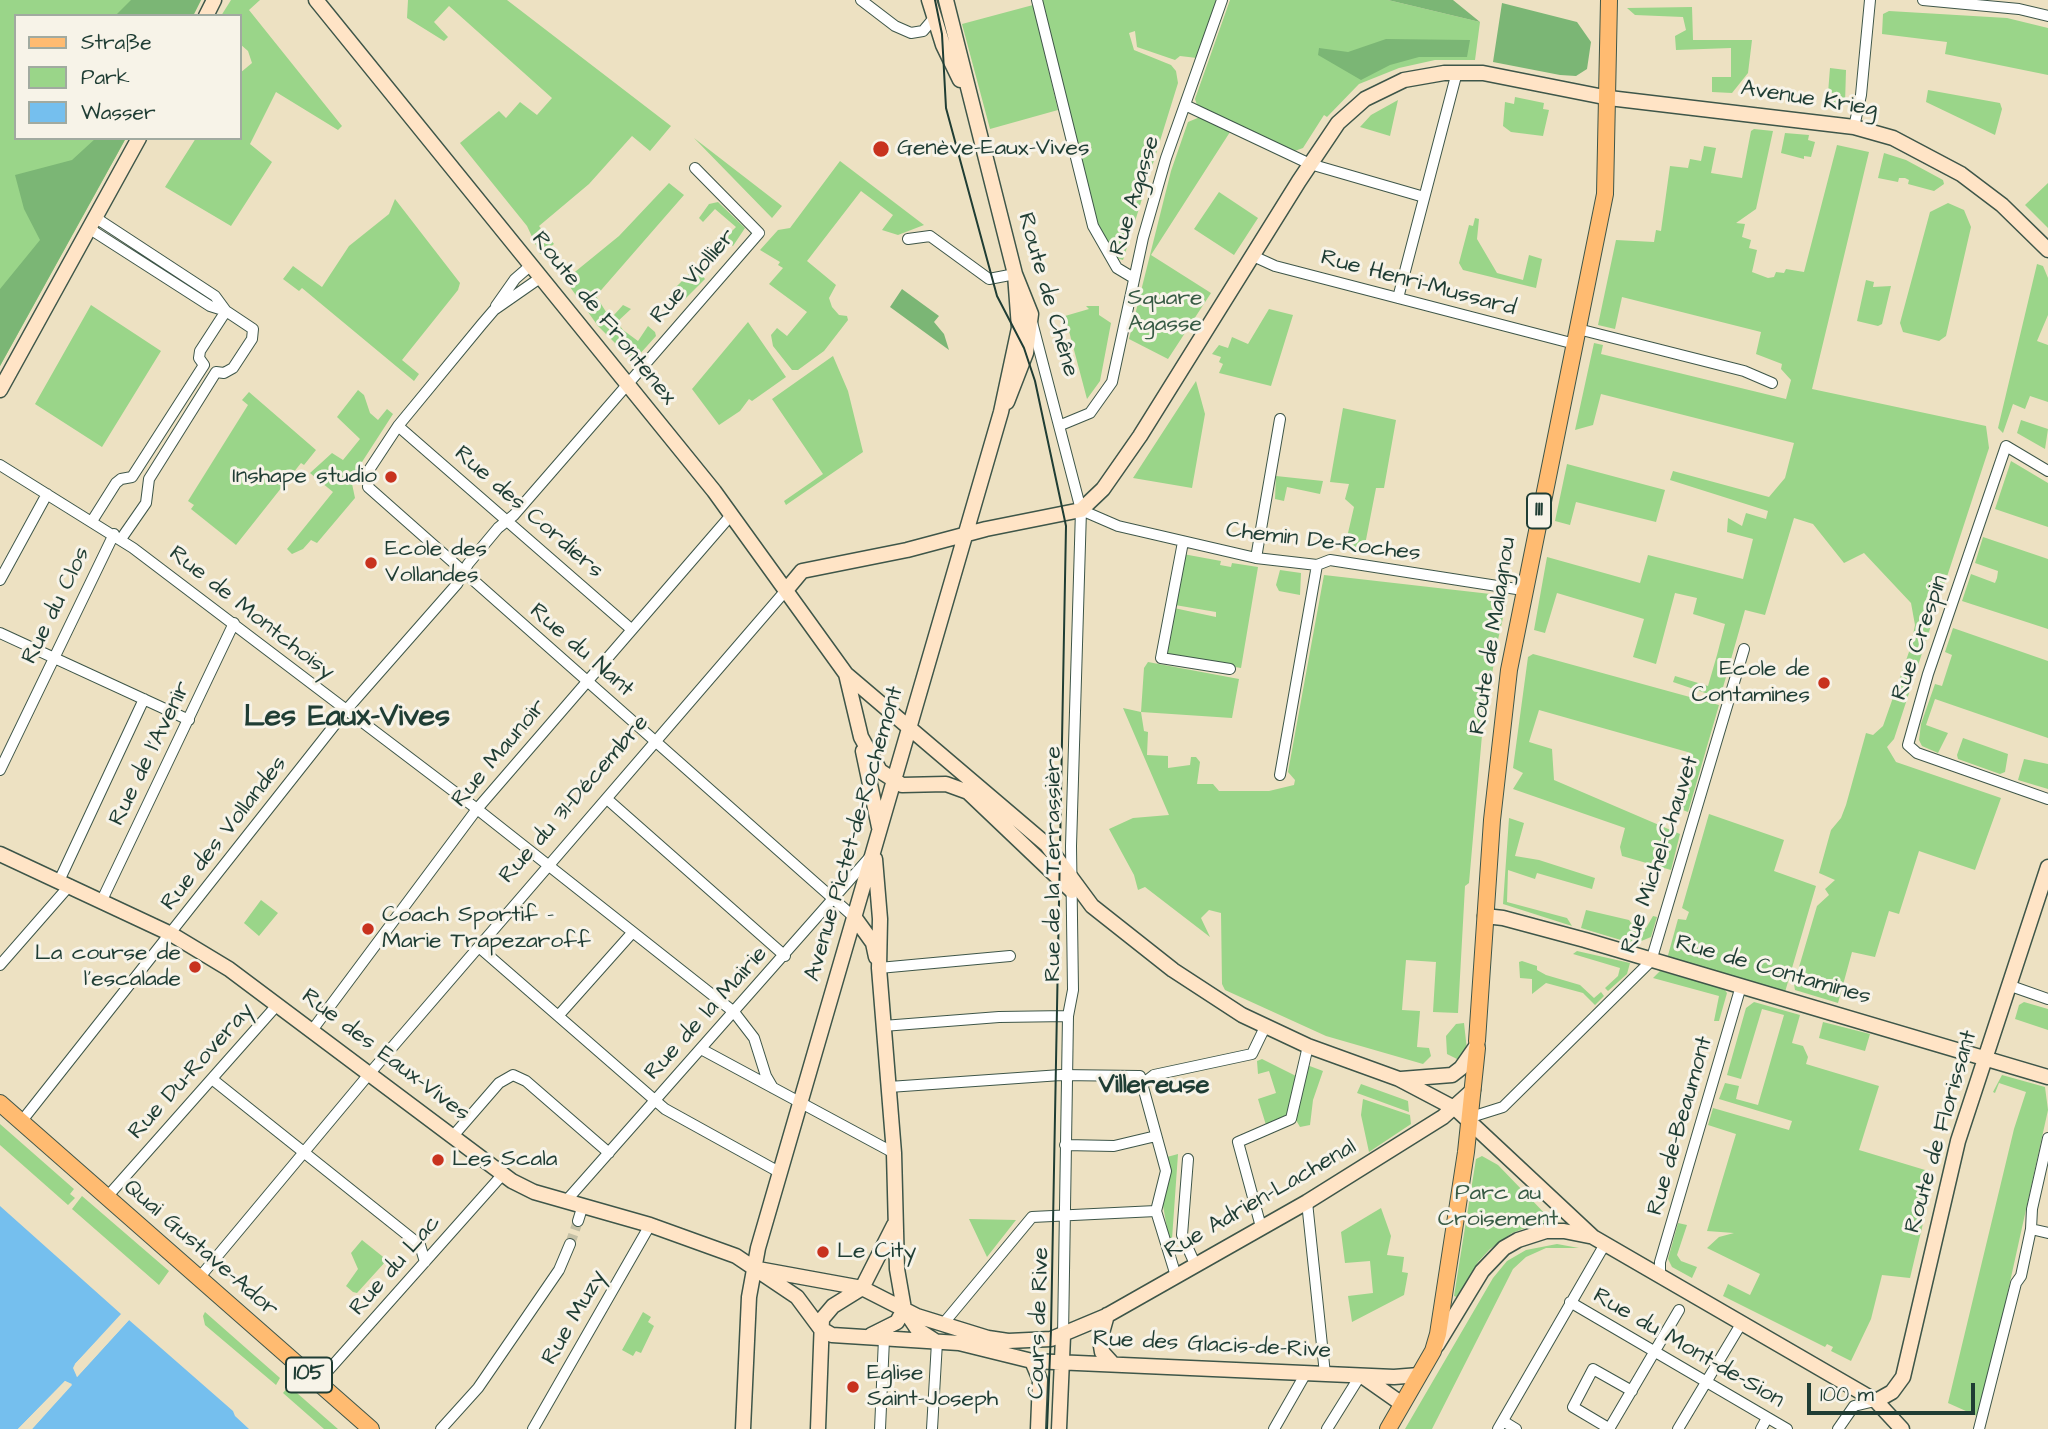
<!DOCTYPE html>
<meta charset="utf-8">
<style>
body{margin:0}
#map{position:relative;width:2048px;height:1429px;overflow:hidden;background:#ede1c2;font-family:"Architects Daughter",sans-serif}
canvas{display:block}
.legend{position:absolute;left:14px;top:14px;width:228px;height:126px;box-sizing:border-box;background:#f7f3e8;border:2px solid #a1aaa0;margin:0;padding:9px 12px;list-style:none;font-size:21px;color:#1f3d34}
.legend li{display:flex;align-items:center;gap:14px;height:35px}
.legend b{width:35px;border:2px solid #a1aaa0}
.scale{position:absolute;left:1807px;top:1383px;width:168px;height:32px;box-sizing:border-box;border:4px solid #1f3d34;border-top:0;padding-left:9px;font-size:21px;line-height:24px;white-space:nowrap;color:#1f3d34;-webkit-text-stroke:5px #f7f3e8;paint-order:stroke}
</style>
<div id="map">
<canvas width="2048" height="1429"></canvas>
<ul class="legend">
<li><b style="height:9px;background:#ffbb71"></b>Straße</li>
<li><b style="height:19px;background:#9ad589"></b>Park</li>
<li><b style="height:19px;background:#75bfee"></b>Wasser</li>
</ul>
<div class="scale">100 m</div>
</div>
<script>
const c = document.querySelector('canvas').getContext('2d');
c.lineJoin = 'round';
function fill(path, color) { c.fillStyle = color; c.fill(path, 'evenodd'); }
const shape = rows => new Path2D(rows.map(r => 'M' + r).join(''));
function strokePath(path, color, width, dash) { c.strokeStyle = color; c.lineWidth = width; c.lineCap = dash ? 'butt' : 'round'; c.setLineDash(dash || []); c.stroke(path); }
function drawText(font, color, halo, rows, align = 'center') {
  c.font = font + ' "Architects Daughter",sans-serif'; c.lineWidth = 6; c.setLineDash([]); c.textBaseline = 'middle'; c.strokeStyle = halo; c.fillStyle = color; for (const [text, x, y, turn = 0] of rows) {
    c.save(); c.translate(x, y); c.rotate((+turn || 0) * Math.PI / 180); c.textAlign = isNaN(turn) ? turn : align; if (halo) c.strokeText(text, 0, 0); c.fillText(text, 0, 0); c.restore();
  }
}
fill(shape([
 [0,0,201,0,193,16,16,16,16,138,126,138,0,366],
 [231,0,260,0,249,10,342,126,338,130,276,92,250,144,272,162,231,226,165,187,196,138,240,138,240,73,252,63,248,51,240,44,240,16,221,16],
 [408,0,507,0,671,126,650,151,632,136,589,184,539,226,554,244,540,254,527,226,460,143,499,111,506,118,520,102,537,115,552,98,449,6,434,22,448,37,444,41,407,18],
 [1040,0,1216,0,1197,58,1180,56,1175,60,1137,47,1135,31,1129,33,1134,50,1171,65,1176,71,1178,83,1123,260,1114,257,1094,221],
 [1230,0,1388,0,1480,22,1475,60,1435,60,1399,68,1359,84,1327,117,1324,115,1303,148,1292,152,1197,105,1195,99],
 [1033,5,1058,110,990,129,962,24],
 [1692,7,1693,40,1752,40,1748,73,1732,93,1712,92,1712,77,1731,77,1731,48,1676,50,1675,36,1686,30,1683,17,1635,15,1627,8],
 [1889,11,2007,18,2048,28,2048,75,1945,54,1947,42,1882,34,1883,14],
 [1830,68,1846,70,1845,104,1841,107,1827,106],
 [1928,90,2000,103,2002,109,1995,135,1926,102],
 [1515,97,1544,103,1543,109,1549,110,1543,136,1511,132,1503,126,1505,102,1514,104],
 [1398,100,1390,136,1360,127,1371,115],
 [1200,117,1230,132,1151,255,1211,293,1168,359,1129,339,1171,171,1188,122],
 [1754,129,1773,131,1756,209,1736,223,1745,224,1742,237,1751,240,1749,248,1757,250,1752,272,1768,278,1774,277,1776,272,1784,273,1786,269,1804,272,1837,145,1869,152,1812,389,1986,426,1989,448,1894,739,1887,747,1896,762,2001,798,1975,870,1919,851,1899,914,1889,911,1875,957,1852,952,1838,1003,1795,990,1794,984,1817,906,1829,895,1825,889,1835,880,1819,873,1831,830,1841,818,1846,805,1866,733,1873,735,1883,726,1910,649,1915,625,1911,603,1864,553,1844,563,1813,524,1794,518,1765,615,1745,610,1720,698,1673,682,1675,676,1708,686,1717,655,1725,624,1693,614,1697,598,1675,593,1656,664,1633,657,1644,619,1557,593,1545,633,1534,630,1547,557,1640,583,1648,555,1743,579,1753,539,1727,532,1728,518,1742,526,1746,513,1766,519,1768,511,1670,480,1673,471,1769,497,1785,478,1794,443,1601,394,1593,425,1575,430,1594,343,1603,345,1601,354,1786,399,1791,380,1781,369,1782,364,1756,354,1761,332,1622,297,1615,329,1598,325,1616,240,1654,242,1656,230,1661,231,1670,166,1688,168,1690,159,1701,161,1704,146,1716,148,1711,173,1742,178,1751,131],
 [1785,133,1809,135,1808,140,1815,142,1811,157,1804,156,1804,159,1781,153],
 [694,138,782,206,772,218],
 [1884,153,1906,160,1943,180,1944,184,1934,191,1908,184,1909,180,1905,178,1899,178,1898,182,1878,178],
 [840,161,924,225,898,235,882,230,893,215,861,191,807,261,836,285,829,298,832,307,839,315,847,316,848,320,824,351,798,370,792,370,773,346,771,335,777,328,787,336,807,312,769,284,783,268,778,265,780,262,760,250,778,230,790,228],
 [669,183,684,195,596,296,608,315,602,322,605,325,623,305,631,309,617,322,623,330,638,341,648,326,655,332,656,336,638,356,631,359,598,326,565,280,619,236],
 [2048,183,2048,228,2025,205],
 [1219,192,1258,218,1234,255,1194,229],
 [395,199,460,283,458,290,402,360,419,374,414,381,302,288,299,291,283,279,293,266,322,287,349,246,389,214],
 [718,202,745,228,733,246,723,240,736,227,715,209,703,222,699,218,709,204],
 [1948,203,1964,210,1971,227,1946,336,1939,341,1903,332,1900,323,1930,212],
 [1475,218,1479,219,1477,239,1497,273,1523,280,1529,255,1542,259,1536,288,1463,270,1459,263,1469,225,1473,226],
 [2037,264,2043,266,2048,278,2048,315,2037,341,2048,345,2048,402,2030,396,2025,409,2013,404,2003,433,1998,428],
 [696,267,705,279,681,303,672,294,674,289],
 [1866,280,1874,282,1873,287,1891,286,1882,324,1878,326,1857,321],
 [91,305,161,351,102,447,35,404],
 [1086,306,1099,306,1099,315,1111,323,1100,381,1087,399,1065,316,1089,309],
 [1269,309,1293,315,1271,386,1219,373,1223,364,1219,362,1221,357,1212,354,1219,345,1228,348,1232,337,1248,344],
 [748,322,786,377,752,401,749,399,740,411,719,425,692,389],
 [833,356,848,391,863,452,786,505,784,501,823,474,772,399],
 [1196,381,1205,414,1192,488,1133,478],
 [358,390,364,395,370,413,378,420,387,409,393,414,351,479,355,498,317,543,311,540,303,549,292,554,287,549,333,492,310,473,332,453,343,460,360,439,337,417],
 [249,392,316,450,304,465,301,463,236,545,191,509,194,505,188,501,248,405,242,400],
 [1343,408,1396,420,1384,488,1376,488,1364,550,1345,546,1354,507,1345,499,1349,484,1330,482],
 [2021,420,2048,429,2045,449,2017,433],
 [2011,461,2048,483,2048,527,1995,509],
 [1567,464,1665,490,1656,522,1576,502,1570,525,1555,521],
 [1276,476,1323,481,1320,494,1287,487,1284,501,1275,499],
 [1983,537,2048,559,2048,629,1962,601,1971,574,1995,583,1997,578,1998,571,1975,563],
 [1183,554,1221,561,1220,565,1231,567,1232,563,1258,567,1241,668,1170,656,1166,651,1174,608,1216,617,1216,612,1175,605],
 [1280,570,1301,573,1300,595,1279,591,1276,585],
 [1324,575,1508,596,1497,644,1482,735,1469,883,1465,886,1458,1013,1433,1012,1436,962,1406,960,1402,1010,1420,1011,1417,1047,1429,1048,1431,1056,1423,1064,1326,1036,1225,990,1222,984,1221,913,1209,910,1201,918,1210,937,1145,887,1138,890,1134,875,1109,829,1133,818,1169,815,1123,708,1141,712,1144,668,1148,662,1239,679,1232,718,1141,712,1144,731,1148,732,1147,755,1168,756,1168,768,1190,765,1191,757,1196,757,1200,762,1197,784,1213,784,1219,791,1269,791,1294,785,1295,780,1288,772],
 [1953,628,2048,661,2048,738,1935,699,1926,725,1948,733,1938,753,1922,746,1919,740,1921,724,1935,684,1942,686,1952,655,1945,652],
 [1533,654,1719,705,1688,812,1680,809,1691,753,1539,710,1529,742,1552,749,1554,780,1680,834,1671,870,1622,856,1620,847,1625,828,1513,789,1523,773,1513,768,1528,657],
 [1963,738,2008,754,2005,772,2000,774,1958,759,1957,755],
 [2024,759,2048,764,2048,789,2018,780],
 [1709,814,1784,840,1774,871,1816,886,1785,992,1667,959,1678,919,1686,920,1689,912,1682,908],
 [1509,818,1524,823,1515,856,1539,860,1595,878,1592,889,1537,873,1535,879,1508,870,1507,902,1567,918,1572,926,1503,904],
 [261,900,278,913,259,936,244,923],
 [1586,910,1629,920,1632,924,1646,928,1653,916,1657,917,1651,937,1634,944,1581,928],
 [1577,951,1630,963,1627,974,1608,991,1605,988,1618,976,1620,968,1573,954],
 [1522,961,1537,966,1537,970,1546,975,1580,985,1594,998,1601,992,1604,996,1595,1005,1583,993,1546,983,1532,994,1532,979,1520,978,1519,962],
 [1660,971,1724,989,1727,993,1719,1021,1714,1021,1719,996,1653,978],
 [1754,1002,1800,1015,1792,1043,1803,1046,1808,1057,1806,1064,1879,1086,1859,1150,1935,1173,1910,1278,1882,1275,1871,1319,1851,1361,1831,1351,1833,1347,1827,1344,1825,1347,1723,1296,1728,1284,1750,1295,1760,1274,1707,1248,1719,1237,1734,1233,1707,1231,1736,1134,1708,1125,1713,1108,1789,1130,1792,1121,1719,1099,1725,1083,1739,1086,1736,1099,1758,1105,1784,1015,1762,1009,1741,1079,1727,1075,1746,1008],
 [2024,1002,2048,1009,2048,1030,2015,1019,2019,1005],
 [1823,1022,1870,1034,1865,1051,1819,1038],
 [1464,1023,1467,1050,1459,1060,1447,1054,1446,1036,1456,1024],
 [1262,1059,1296,1076,1288,1114,1266,1125,1258,1099,1276,1093,1269,1071,1258,1074,1257,1061],
 [1307,1065,1323,1071,1313,1100,1310,1125,1300,1127,1296,1120],
 [2002,1075,2045,1087,2048,1110,1987,1386,1977,1416,1948,1403,2014,1129,2026,1092,1999,1083,1995,1093,1993,1092],
 [1361,1084,1408,1101,1409,1112,1357,1093],
 [1363,1099,1410,1115,1411,1124,1369,1152,1361,1115],
 [0,1124,74,1189,70,1194,75,1198,68,1205,0,1145],
 [1178,1154,1172,1239,1169,1239,1162,1200,1167,1157],
 [1482,1156,1498,1165,1553,1222,1539,1223,1512,1233,1490,1249,1478,1262,1457,1297,1454,1296,1476,1159],
 [82,1196,169,1271,159,1285,72,1209],
 [1381,1208,1391,1236,1387,1255,1404,1257,1402,1272,1408,1273,1404,1295,1352,1322,1348,1296,1373,1293,1370,1261,1345,1263,1341,1232],
 [969,1219,1016,1220,987,1257],
 [1678,1223,1687,1225,1677,1255,1681,1261,1697,1267,1692,1278,1672,1267,1668,1259],
 [362,1240,387,1260,357,1293,353,1292,346,1286,358,1269,351,1253],
 [1557,1244,1579,1248,1546,1248,1526,1257,1513,1269,1432,1429,1405,1429,1493,1278,1507,1261,1526,1250],
 [205,1312,280,1378,276,1385,205,1325,203,1316],
 [643,1312,651,1317,648,1322,654,1326,641,1353,636,1351,633,1356,622,1350],
 [289,1386,338,1429,324,1429,283,1393]
]), '#9ad589');
fill(shape([
 [131,0,201,0,193,16,115,16],
 [1388,0,1453,0,1480,22],
 [1502,3,1577,22,1591,42,1587,69,1576,76,1560,75,1493,62],
 [1386,39,1470,40,1467,57,1419,57,1390,65,1361,80,1318,55,1319,48,1348,52],
 [96,138,126,138,0,366,0,289,40,240,24,209,15,175,72,160],
 [902,289,939,316,934,322,944,334,949,350,890,307]
]), '#7bb675');
fill(shape([
 [0,1206,121,1314,75,1364,77,1377,129,1320,233,1411,235,1416,249,1429,32,1429,72,1385,65,1381,18,1429,0,1429]
]), '#75bfee');
fill(shape([
 [126,1318,129,1320,77,1377,73,1368,75,1364,116,1321,120,1322,78,1366,78,1371],
 [65,1381,72,1384,32,1429,27,1429,66,1384,24,1429,18,1429]
]), '#ede1c2');
strokePath(shape([
 [570,1244,578,1221]
]), '#c4c0a6', 10, [10, 5]);
const street = shape([
 [861,0,895,26,911,33,923,31,934,18],
 [1037,0,1093,226,1117,268,1132,277],
 [1923,0,2019,9,2048,16],
 [1185,105,1310,164,1424,197],
 [1854,127,1861,95,1870,0],
 [96,218,215,296,226,311,253,329,252,339,233,368,224,373,216,372,149,479,146,503,121,539],
 [90,229,210,306,226,311,200,351,199,358,204,365,132,477,121,479,116,483,92,521],
 [908,239,930,236,989,279,1015,274],
 [1253,256,1275,266,1575,344],
 [540,278,494,310,482,324,398,426,369,470,368,487,855,918],
 [1398,298,1457,72],
 [496,306,515,279,530,266],
 [1032,322,1081,510,1071,846,1073,990,1068,1016,1063,1336],
 [1578,329,1744,371,1772,383],
 [1061,425,1090,413,1112,382,1143,238,1166,158,1222,0],
 [398,426,631,629],
 [0,465,133,548,477,809,734,1012,754,1038,766,1076,773,1088],
 [2048,471,2006,446,1928,674,1908,745,1917,753,2048,799],
 [1081,510,1118,526,1256,558,1317,565,1330,560,1523,590],
 [1183,542,1161,658,1230,669],
 [1256,558,1280,419],
 [0,580,47,494],
 [0,633,189,720],
 [0,770,114,534],
 [1280,775,1317,565],
 [607,799,785,956],
 [59,881,144,699],
 [102,900,234,623],
 [480,948,665,1109,779,1172],
 [0,965,70,885],
 [879,968,1010,956],
 [2008,985,2048,999],
 [559,1015,632,933],
 [883,1026,999,1017,1068,1016],
 [313,1029,477,809,732,514],
 [701,1049,894,1153],
 [1140,1076,1166,1171,1156,1211,1176,1276],
 [212,1079,420,1245,425,1262],
 [889,1087,1061,1075,1139,1076,1145,1082,1154,1075,1252,1054,1265,1027],
 [1468,1118,1503,1107,1651,961,1744,649],
 [21,1122,348,708,457,584,468,564,498,528,514,515,759,233,695,168],
 [453,1136,499,1083,513,1075,526,1081,609,1153],
 [1065,1145,1114,1146,1156,1136],
 [1188,1159,1182,1235,1195,1264],
 [107,1197,278,1004],
 [566,1201,869,858],
 [1307,1202,1325,1374],
 [578,1221,583,1205],
 [1261,1227,1238,1142,1291,1119,1308,1046],
 [2031,1229,2048,1233],
 [1660,1276,1660,1262,1741,986],
 [199,1278,370,1073,787,589],
 [1570,1302,1787,1429],
 [943,1324,1032,1217,1156,1211],
 [318,1382,503,1174],
 [1503,1421,1516,1429],
 [441,1429,478,1388,559,1270,570,1244],
 [533,1429,650,1225],
 [880,1429,884,1339],
 [932,1429,937,1342],
 [1274,1429,1306,1373],
 [1327,1429,1360,1376],
 [1498,1429,1605,1244],
 [1609,1429,1679,1310],
 [1610,1429,1573,1407,1593,1369,1632,1391],
 [1678,1429,1741,1324],
 [1761,1429,1767,1418],
 [1838,1429,1854,1406,1875,1401],
 [1979,1429,2016,1283,2021,1276,2031,1229,2032,1209,2048,1138]
]);
const secondary = shape([
 [316,0,714,491,846,674,1047,845,1092,906,1173,970,1242,1015,1308,1046,1399,1079,1456,1109,1593,1237,1876,1401,1902,1429],
 [929,0,943,45,960,80],
 [946,0,1015,274,1031,314,1026,353,1007,402],
 [206,16,214,0],
 [0,390,139,138],
 [787,589,802,571,907,550,986,529,1081,510,1103,489,1140,436,1299,181,1338,123,1365,99,1404,80,1444,73,1483,73,1609,98,1854,127,1893,138,1961,174,2002,205,2048,250],
 [846,674,861,737,880,771,902,785,946,784,968,792,1072,891],
 [863,751,879,827],
 [0,854,171,934,229,969,512,1181,534,1192,650,1225,736,1256,797,1297,820,1328,832,1335,959,1343,1032,1361,1394,1377,1419,1375],
 [875,859,880,919,879,968,894,1153,897,1269,904,1309,918,1330,935,1341],
 [1485,916,1503,918,1585,940,2048,1077],
 [855,918,873,943,876,957],
 [1401,1079,1452,1075,1461,1068,1477,1045],
 [758,1269,862,1288,917,1316,988,1338,1008,1341,1051,1339,1106,1316,1307,1202,1443,1117,1473,1090],
 [862,1288,894,1225],
 [1107,1315,1100,1340,1102,1352,1112,1363],
 [871,1335,897,1322,904,1309],
 [1437,1345,1482,1271,1504,1248,1518,1240,1546,1231,1564,1231,1589,1236],
 [1032,1361,1040,1380,1038,1429],
 [1365,1378,1402,1404],
 [1876,1401,1892,1392,1903,1377,1958,1141,2048,867],
 [743,1429,749,1297,758,1248,1001,412,1019,328,1015,274],
 [818,1429,822,1319,833,1306,862,1288],
 [1059,1429,1063,1336]
]);
const primary = shape([
 [1477,1041,1492,820,1509,670,1605,194,1609,0],
 [0,1103,371,1429],
 [1388,1429,1433,1351,1438,1334,1466,1152,1477,1048]
]);
strokePath(street, '#3e5649', 12);
strokePath(secondary, '#3e5649', 17);
strokePath(primary, '#3e5649', 18);
strokePath(street, '#fff', 10);
strokePath(secondary, '#ffe4c6', 14);
strokePath(primary, '#ffbb71', 16);
strokePath(shape([
 [935,0,942,34,946,108,997,296,1024,348,1035,381,1066,526,1051,1330,1047,1429]
]), '#1f3d34', 2);
for (const [x, y, r, color] of [
 [881,149,9,"#c8321e"],
 [391,477,7,"#c8321e"],
 [371,563,7,"#c8321e"],
 [1824,683,7,"#c8321e"],
 [368,929,7,"#c8321e"],
 [195,967,7,"#c8321e"],
 [438,1160,7,"#c8321e"],
 [823,1252,7,"#c8321e"],
 [853,1387,7,"#c8321e"]
]) { const dot = new Path2D(); dot.arc(x, y, r, 0, 2 * Math.PI); c.fillStyle = color; c.fill(dot); strokePath(dot, '#f7f3e8', 2.5); }
for (const [x, y, w] of [
 [1539,511,24],
 [309,1375,46]
]) { const box = new Path2D(); box.roundRect(x - w / 2, y - 17.5, w, 35, 5); c.fillStyle = '#f7f3e8'; c.fill(box); strokePath(box, '#1f3d34', 2); }
drawText('bold 21px', '#1f3d34', null, [
 ["111",1539,511],
 ["105",309,1375]
]);
drawText('23px', '#1f3d34', '#f7f3e8', [
 ["Avenue Krieg",1809,100,9],
 ["Rue Agasse",1136,196,-73],
 ["Rue Viollier",694,277,-49],
 ["Rue Henri-Mussard",1418,284,15],
 ["Route de Chêne",1047,295,74],
 ["Route de Frontenex",603,319,51],
 ["Rue des Cordiers",528,513,41],
 ["Chemin De-Roches",1323,543,7],
 ["Rue du Clos",57,606,-64],
 ["Rue de Montchoisy",251,614,38],
 ["Route de Malagnou",1494,636,-81],
 ["Rue Crespin",1921,638,-71],
 ["Rue du Nant",581,651,41],
 ["Rue de l'Avenir",151,754,-64],
 ["Rue Maunoir",500,754,-50],
 ["Rue du 31-Décembre",575,800,-49],
 ["Rue des Vollandes",225,834,-52],
 ["Avenue Pictet-de-Rochemont",855,834,-74],
 ["Rue Michel-Chauvet",1661,855,-72],
 ["Rue de la Terrassière",1054,864,-90],
 ["Rue de Contamines",1773,971,16],
 ["Rue de la Mairie",707,1014,-48],
 ["Rue des Eaux-Vives",385,1056,37],
 ["Rue Du-Roveray",192,1072,-48],
 ["Rue de-Beaumont",1681,1126,-74],
 ["Route de Florissant",1942,1132,-74],
 ["Rue Adrien-Lachenal",1261,1200,-30],
 ["Quai Gustave-Ador",200,1249,41],
 ["Rue du Lac",396,1266,-49],
 ["Rue Muzy",575,1318,-60],
 ["Cours de Rive",1040,1323,-88],
 ["Rue des Glacis-de-Rive",1212,1346,3],
 ["Rue du Mont-de-Sion",1688,1349,30]
]);
drawText('23px', '#1f3d34', '#f7f3e8', [
 ["Genève-Eaux-Vives",897,149],
 ["Inshape studio",377,477,"right"],
 ["Ecole des",385,550],
 ["Vollandes",385,576],
 ["Ecole de",1810,670,"right"],
 ["Contamines",1810,696,"right"],
 ["Coach Sportif -",382,916],
 ["Marie Trapezaroff",382,942],
 ["La course de",181,954,"right"],
 ["l'escalade",181,980,"right"],
 ["Les Scala",452,1160],
 ["Le City",837,1252],
 ["Eglise",867,1374],
 ["Saint-Joseph",867,1400]
], 'left');
drawText('23px', '#385b45', '#f7f3e8', [
 ["Square",1165,299],
 ["Agasse",1165,325],
 ["Parc au",1498,1194],
 ["Croisement",1498,1220]
]);
drawText('bold 26px', '#1f3d34', '#f7f3e8', [
 ["Villereuse",1154,1087]
]);
drawText('bold 30px', '#1f3d34', '#f7f3e8', [
 ["Les Eaux-Vives",347,719]
]);
</script>
